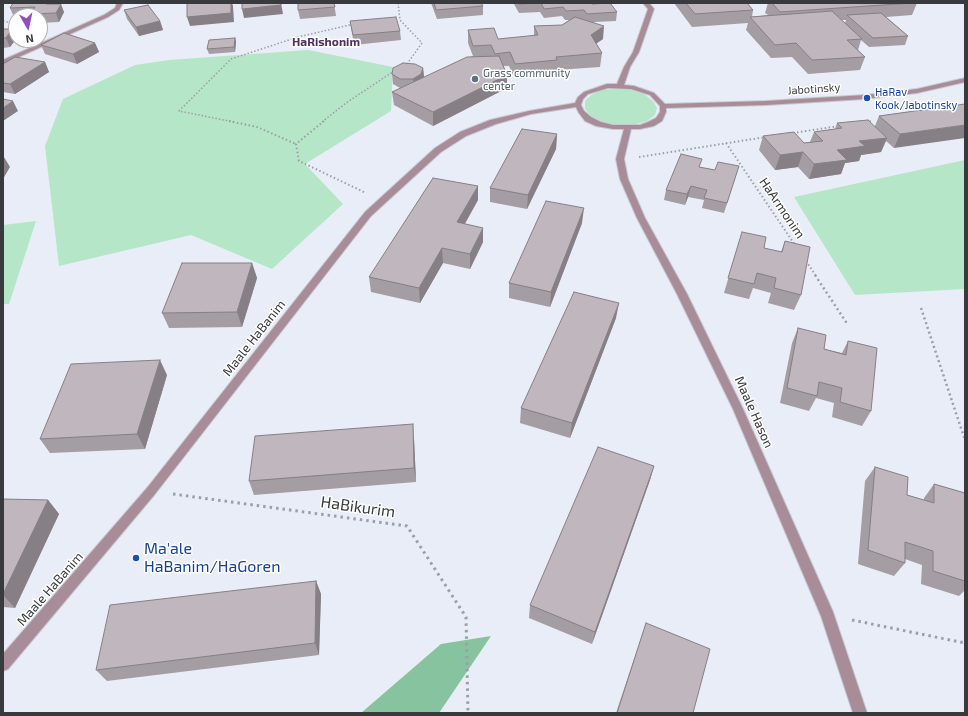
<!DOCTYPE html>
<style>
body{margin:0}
#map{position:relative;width:968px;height:716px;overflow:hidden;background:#e9edf7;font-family:"Exo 2",sans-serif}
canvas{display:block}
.frame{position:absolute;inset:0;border:4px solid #393a3e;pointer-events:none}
.north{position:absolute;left:8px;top:8px;width:40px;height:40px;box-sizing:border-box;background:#fff;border:1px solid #b0b0b2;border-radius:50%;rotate:171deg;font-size:11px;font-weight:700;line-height:16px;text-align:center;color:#393a3e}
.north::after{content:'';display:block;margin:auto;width:14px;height:18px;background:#954cbf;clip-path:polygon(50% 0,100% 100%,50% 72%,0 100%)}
</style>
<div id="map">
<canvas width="968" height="716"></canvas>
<div class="frame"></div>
<div class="north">N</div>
</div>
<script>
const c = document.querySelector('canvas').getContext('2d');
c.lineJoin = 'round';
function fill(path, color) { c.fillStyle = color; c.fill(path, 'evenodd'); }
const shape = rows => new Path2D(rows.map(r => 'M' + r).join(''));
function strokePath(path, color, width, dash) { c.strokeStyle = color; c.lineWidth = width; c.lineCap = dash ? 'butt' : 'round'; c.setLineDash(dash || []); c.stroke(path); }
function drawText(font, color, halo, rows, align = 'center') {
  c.font = font + ' "Exo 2",sans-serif'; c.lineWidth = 3; c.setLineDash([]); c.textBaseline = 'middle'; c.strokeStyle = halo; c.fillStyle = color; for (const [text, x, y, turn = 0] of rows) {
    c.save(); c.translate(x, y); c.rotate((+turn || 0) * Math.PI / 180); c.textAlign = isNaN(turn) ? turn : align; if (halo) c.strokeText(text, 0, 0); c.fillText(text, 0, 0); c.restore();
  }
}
fill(shape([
 [308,50,393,67,391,111,305,164,343,204,272,269,191,235,59,266,45,146,63,99,135,65,169,60],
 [616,89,631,90,644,94,653,101,657,108,655,115,647,121,633,125,618,125,603,122,591,116,585,109,585,101,591,95,602,90],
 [965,160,965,289,855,295,794,197],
 [36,221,9,304,3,304,3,225]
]), '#b5e6c7');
fill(shape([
 [491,636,439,713,361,713,441,644]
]), '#87c39e');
const minor = shape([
 [117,3,123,3,119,10,108,17,3,64,3,60,104,15,115,8,117,3],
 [643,3,649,3,654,9,639,52,630,67,624,85,634,86,654,93,665,104,766,101,865,95,917,89,965,78,965,82,917,93,865,99,766,105,666,108,666,112,662,121,654,126,640,129,631,129,624,159,628,179,645,218,687,294,743,409,833,612,867,713,853,713,821,616,733,409,677,294,637,218,620,179,616,159,624,129,613,129,596,126,585,121,579,113,576,107,531,114,496,124,466,136,441,152,371,216,155,494,8,669,3,671,3,654,147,488,365,212,435,148,460,132,490,120,529,111,575,103,578,97,584,92,607,84,617,84,624,67,633,52,648,9,643,3],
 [608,88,631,89,650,95,660,106,660,112,656,118,648,122,640,125,613,125,601,122,591,117,584,111,581,105,583,99,588,94,608,88]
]);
strokePath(minor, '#c6c9d2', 2);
strokePath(shape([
 [398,3,400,20,422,43,407,64],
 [3,21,16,24],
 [234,122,179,111,231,59,298,37,354,24],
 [322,122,346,103,394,71],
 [866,122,871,121]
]), '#9c9fa6', 1.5, [1.5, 2]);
strokePath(shape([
 [229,121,257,127,296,144],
 [324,121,296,144,299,161,366,193],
 [866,122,870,121],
 [793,133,839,126],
 [726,143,795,245],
 [639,157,766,137],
 [806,261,816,276]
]), '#9c9fa6', 2, [1.5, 2.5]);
strokePath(shape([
 [815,275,848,325],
 [921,308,965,440]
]), '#9c9fa6', 2.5, [2, 3]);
strokePath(shape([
 [173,494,407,526,466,617,468,713],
 [852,620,965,643]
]), '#9c9fa6', 3, [2.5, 4]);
fill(minor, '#a88d99');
fill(shape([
 [13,3,51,3,52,4,64,12,59,22,40,23,40,16,16,16,16,17,14,17,10,8],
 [334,3,336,16,300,19,298,10],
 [431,3,481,3,483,6,483,15,437,19],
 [514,3,591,3,592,4,617,12,616,21,594,22,603,39,596,44,602,53,600,67,557,70,556,74,514,77,509,66,504,66,507,88,433,126,394,105,392,92,400,88,393,84,392,74,423,68,424,77,473,56,468,43,468,30,498,39,534,36,534,26,562,25,569,20,565,20,562,16,544,18,540,12,519,13,514,4],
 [674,3,747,3,753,10,752,17,768,15,765,13,768,3,917,3,912,15,886,17,908,36,905,45,869,47,861,40,858,50,865,57,860,70,808,74,792,57,771,58,746,30,748,23,692,27],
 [842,20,846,20,845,23],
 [124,10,160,21,163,30,139,36,127,19],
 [350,21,400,31,401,40,354,45],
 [3,26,4,29,12,29,16,37,16,39,10,47,3,48],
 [235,38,236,42,235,52,209,54,207,49],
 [95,43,99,52,77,64,45,54,41,45],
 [45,62,49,72,15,94,3,92,3,64],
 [965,104,894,148,886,141,881,152,861,155,859,161,845,163,841,174,809,179,798,167,775,170,759,150,763,136,804,143,810,142,814,132,835,129,837,123,875,126,879,116],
 [557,134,556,149,527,209,490,202,490,188],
 [739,166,724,213,702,208,704,200,688,197,685,205,664,200,666,190,700,167,715,170],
 [478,186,478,200,465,224,483,228,483,242,470,269,443,263,420,303,371,292,369,277],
 [582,223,550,307,509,298,509,283],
 [742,232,764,248,781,252,785,241,801,295,794,310,768,303,771,293,753,288,749,299,724,293],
 [252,263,257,278,242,327,169,328,162,313],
 [616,318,570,438,520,423,521,408],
 [798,328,824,349,842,353,848,341,871,411,862,426,832,417,834,403,816,398,809,411,780,403,792,343],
 [167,375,145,449,50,453,40,439],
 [414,439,416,482,254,495,249,481],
 [654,466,650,480,592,644,529,618,530,605],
 [875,467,907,495,924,500,924,498,934,484,965,493,965,590,959,596,921,584,922,565,905,559,905,563,894,576,858,564,865,481],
 [3,499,48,500,59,514,15,608,3,607],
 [316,581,321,594,319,655,107,681,96,670],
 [646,623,693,713,616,713]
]), '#a49da3');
fill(shape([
 [231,3,232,3,233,6,234,22,190,26,187,17],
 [281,3,283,14,244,18,242,9],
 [61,4,64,12,59,22,56,13],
 [160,21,163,30,139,36,136,27],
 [604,26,603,39,589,48,591,35],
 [12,29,16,37,16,39,10,47,6,38],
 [235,38,236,42,235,52,234,47],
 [95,43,99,52,77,64,73,54],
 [45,62,49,72,15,94,10,84],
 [423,68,424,77,414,88,413,79],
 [507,75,507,88,433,126,433,112],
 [13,101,18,111,3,121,3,108],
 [965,125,965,138,894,148,900,134],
 [557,134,556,149,527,209,528,195],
 [887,138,881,152,861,155,859,161,845,163,841,174,809,179,814,164,837,150,859,141],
 [803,152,798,167,775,170,780,155],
 [4,157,10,167,3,179,3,159],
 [478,186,478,200,457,237,457,222],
 [691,186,688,197,685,205,687,194],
 [584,208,582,223,550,307,551,292],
 [483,228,483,242,470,269,470,254],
 [442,248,443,263,420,303,419,288],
 [252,263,257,278,242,327,237,312],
 [619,303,616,318,570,438,572,423],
 [160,360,167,375,145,449,137,434],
 [413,424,414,439,416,482,414,468],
 [654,466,650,480,592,644,595,632],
 [48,500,59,514,15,608,3,595,3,594],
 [316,581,321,594,319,655,315,643]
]), '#867f85');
const building = shape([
 [13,3,47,3,46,4,61,4,56,13,31,14,35,7,10,8,13,3],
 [187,3,231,3,231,13,187,17,187,3],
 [242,3,281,3,281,5,242,9,242,3],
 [298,3,334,3,335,7,298,10,298,3],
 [434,3,481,3,483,6,436,10,434,3],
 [519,3,537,3,519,4,519,3],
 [541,3,591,3,592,4,610,3,617,12,587,14,584,10,566,11,563,7,544,9,541,3],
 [686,3,747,3,753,10,695,14,686,3],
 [772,3,912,3,780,12,772,3],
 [148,5,160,21,136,27,124,10,148,5],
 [832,11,862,39,847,40,865,57,812,60,796,43,775,45,750,17,832,11],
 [881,13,908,36,873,38,847,15,881,13],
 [396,17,400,31,353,35,350,21,396,17],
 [575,17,604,26,591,35,602,53,556,57,557,60,515,64,510,52,495,54,491,45,473,46,468,30,494,28,498,39,538,35,534,26,562,25,575,17],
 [3,29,12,29,6,38,3,38,3,29],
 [64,33,95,43,73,54,41,45,64,33],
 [235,38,234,47,207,49,209,40,235,38],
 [499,56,507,75,433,112,392,92,467,57,499,56],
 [15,57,45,62,10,84,3,83,3,64,15,57],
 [403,63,415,64,423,68,421,74,413,79,400,79,392,74,393,68,403,63],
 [3,99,13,101,3,108,3,99],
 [965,104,965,125,900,134,879,116,965,104],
 [868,120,887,138,859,141,865,146,837,150,847,160,814,164,803,152,780,155,763,136,794,132,804,143,823,141,814,132,842,128,837,123,868,120],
 [522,129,557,134,528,195,490,188,522,129],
 [681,154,702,159,699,167,715,170,718,162,739,166,727,203,704,198,707,190,691,186,687,194,666,190,681,154],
 [433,178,478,186,457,222,483,228,470,254,442,248,419,288,369,277,433,178],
 [546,201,584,208,551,292,509,283,546,201],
 [742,232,766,237,764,248,782,252,785,241,810,247,801,295,774,288,776,278,757,273,754,284,728,278,742,232],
 [182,263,252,263,237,312,162,313,182,263],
 [574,292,619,303,572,423,521,408,574,292],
 [798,328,826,335,824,349,846,355,848,341,877,348,871,411,840,402,842,388,819,382,817,396,787,388,798,328],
 [160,360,137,434,40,439,71,364,160,360],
 [413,424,414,468,249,481,255,436,413,424],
 [598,447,654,466,595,632,530,605,598,447],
 [875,467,908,477,907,495,934,503,934,484,965,493,965,581,933,571,933,551,905,542,905,563,868,550,875,467],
 [3,499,48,500,3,594,3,499],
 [316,581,315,643,96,670,110,605,316,581],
 [646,623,710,649,693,713,617,713,646,623]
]);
fill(building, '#bfb6be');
strokePath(building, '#867f85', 1);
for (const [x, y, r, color] of [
 [475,79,4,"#5c6f8a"],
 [867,98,4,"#1a4fb4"],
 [136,558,4,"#1a4fb4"]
]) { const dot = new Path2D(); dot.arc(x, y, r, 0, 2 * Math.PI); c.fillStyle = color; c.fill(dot); strokePath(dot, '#fff', 1.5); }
drawText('11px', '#4e5e75', '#fff', [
 ["Grass community",483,73],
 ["center",483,86]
], 'left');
drawText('11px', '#393a3e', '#fff', [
 ["Jabotinsky",814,89,-4]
]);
drawText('11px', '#164399', '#fff', [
 ["HaRav",875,92],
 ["Kook/Jabotinsky",875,105]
], 'left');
drawText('bold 12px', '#522f67', '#fff', [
 ["HaRishonim",326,42]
]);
drawText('13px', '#393a3e', '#fff', [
 ["HaArmonim",782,208,56],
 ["Maale HaBanim",254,338,-52],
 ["Maale Hason",754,412,66],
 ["Maale HaBanim",50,589,-49]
]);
drawText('16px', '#393a3e', '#fff', [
 ["HaBikurim",358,507,8]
]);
drawText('16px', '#164399', '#fff', [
 ["Ma'ale",144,549],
 ["HaBanim/HaGoren",144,567]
], 'left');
</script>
